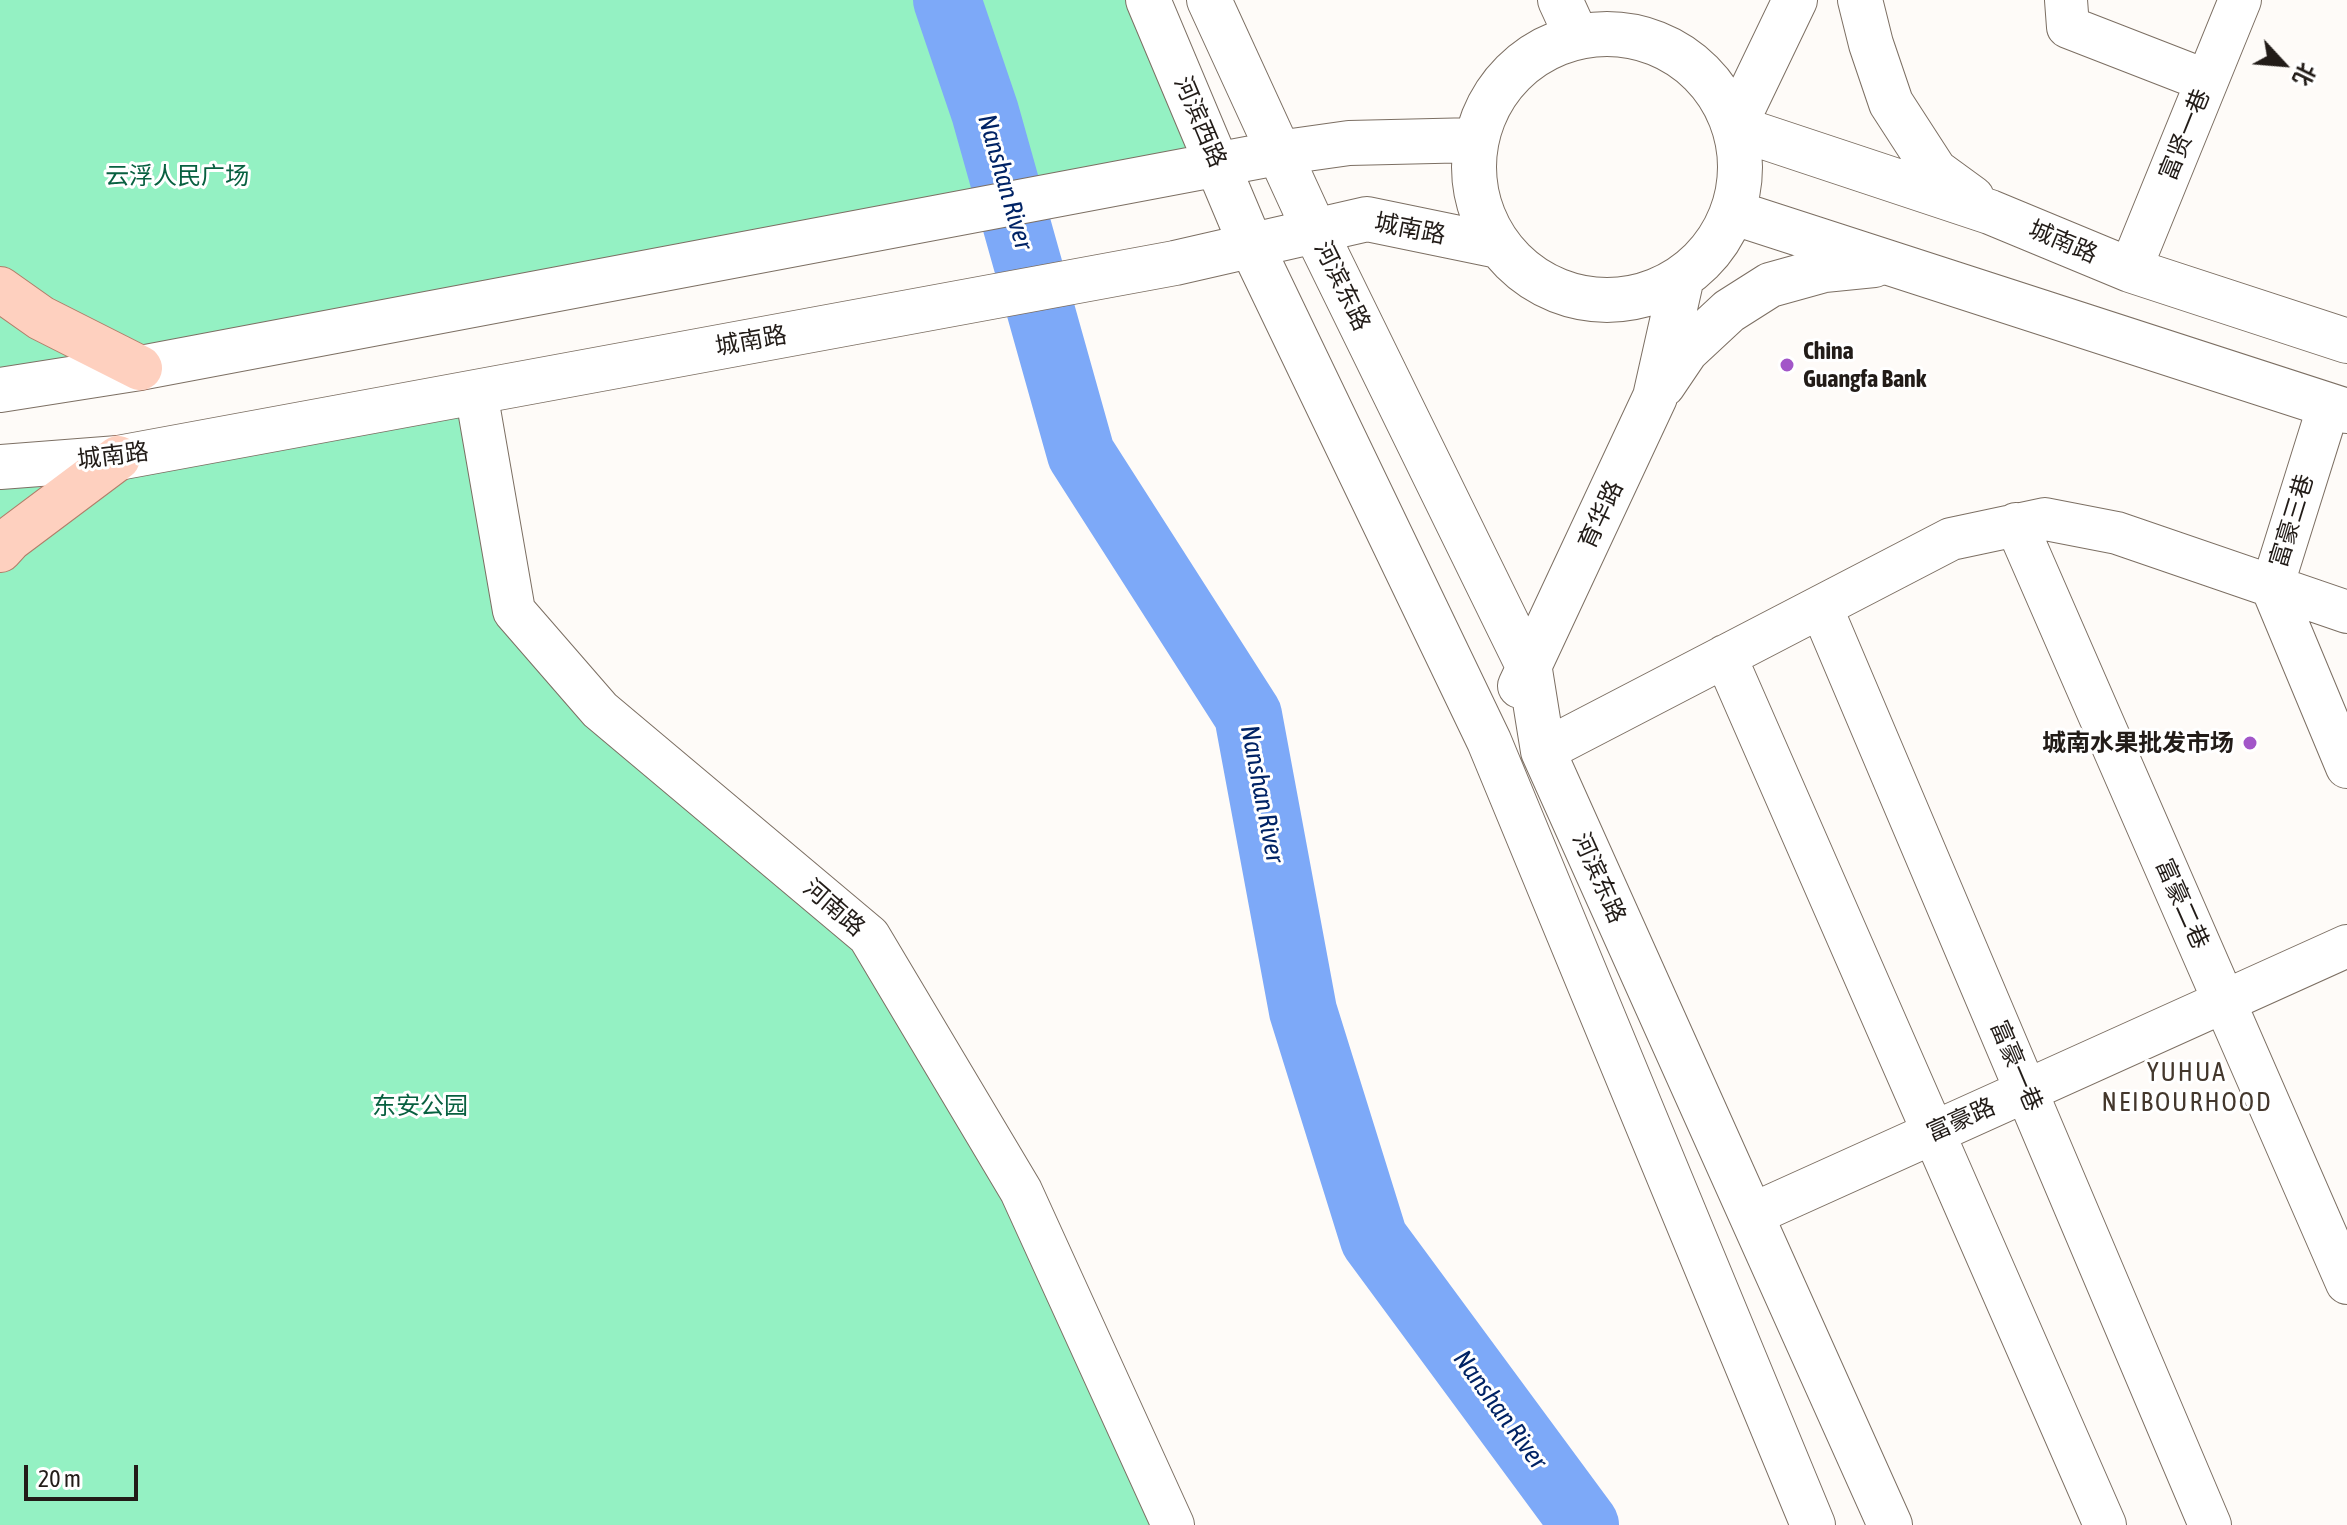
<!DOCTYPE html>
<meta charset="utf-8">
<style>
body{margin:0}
#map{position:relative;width:2347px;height:1525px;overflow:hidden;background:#fefbf8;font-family:"Asap Condensed","Noto Sans SC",sans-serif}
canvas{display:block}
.north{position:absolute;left:2243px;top:24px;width:80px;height:80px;-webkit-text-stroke:6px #fff;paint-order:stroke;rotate:116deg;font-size:22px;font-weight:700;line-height:32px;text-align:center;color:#221c18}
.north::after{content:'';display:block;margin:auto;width:28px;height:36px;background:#221c18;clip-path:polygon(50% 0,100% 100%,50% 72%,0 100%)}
.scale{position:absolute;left:24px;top:1465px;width:114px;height:36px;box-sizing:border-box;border:4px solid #221c18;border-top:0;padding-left:10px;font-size:24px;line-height:28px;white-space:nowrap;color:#221c18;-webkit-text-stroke:6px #fff;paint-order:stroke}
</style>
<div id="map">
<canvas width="2347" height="1525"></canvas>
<div class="north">北</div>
<div class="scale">20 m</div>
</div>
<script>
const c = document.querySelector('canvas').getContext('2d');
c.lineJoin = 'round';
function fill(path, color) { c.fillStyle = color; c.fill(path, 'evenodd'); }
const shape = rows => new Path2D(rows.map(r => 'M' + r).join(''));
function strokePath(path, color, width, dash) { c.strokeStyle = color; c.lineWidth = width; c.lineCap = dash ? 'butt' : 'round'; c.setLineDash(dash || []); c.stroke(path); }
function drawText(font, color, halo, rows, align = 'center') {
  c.font = font + ' "Asap Condensed","Noto Sans SC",sans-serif'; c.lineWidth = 6; c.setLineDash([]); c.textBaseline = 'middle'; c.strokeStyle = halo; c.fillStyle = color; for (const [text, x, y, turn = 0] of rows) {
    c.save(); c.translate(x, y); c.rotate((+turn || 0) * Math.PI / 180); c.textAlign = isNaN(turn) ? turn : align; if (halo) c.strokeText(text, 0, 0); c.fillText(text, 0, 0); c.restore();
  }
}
fill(shape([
 [0,0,1148,0,1218,164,0,388],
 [476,392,514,611,869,936,1173,1525,0,1525,0,467]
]), '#94f1c3');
strokePath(shape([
 [947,0,985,112,1081,454,1248,715,1303,1011,1374,1239,1585,1525]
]), '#7da9f8', 68);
const street = shape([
 [2066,0,2068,27,2207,81],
 [2130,270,2240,0],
 [476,392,514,611,600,710,869,936,1021,1191,1173,1525],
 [2329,405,2272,587,2347,767],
 [2016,524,2347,1283],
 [1821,607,2210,1525],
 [1725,656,2105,1525],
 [1543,751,1951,539,2045,519,2117,533,2347,612],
 [1751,1215,2347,946]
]);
const secondary = shape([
 [1148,0,1251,245,1489,741,1813,1525],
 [1209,0,1315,231,1530,670,1543,751,1890,1525],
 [1560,0,1577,37],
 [1795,0,1734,127,1990,212,2130,270,2347,341],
 [1860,0,1871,44,1891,103,1935,171,1972,198],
 '1474 167a133 133 0 1 1 266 0a133 133 0 1 1-266 0Z',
 [1732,212,2347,411],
 [1663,385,1686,351,1729,311,1770,285,1824,270,1874,265],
 [0,390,140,368,1278,153,1349,143,1476,140],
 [0,467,118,458,1175,263,1367,219,1498,246],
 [1520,686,1655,397,1682,277]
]);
const primary = shape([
 [0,289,41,318,140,368],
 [0,550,10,539,118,458]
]);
strokePath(street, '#7c6f63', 44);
strokePath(secondary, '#7c6f63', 46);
strokePath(primary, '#b17d69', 46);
strokePath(street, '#fff', 42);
strokePath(secondary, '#fff', 44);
strokePath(primary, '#fed0bf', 44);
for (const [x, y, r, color] of [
 [1787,365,8,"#a256c8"],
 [2250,743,8,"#a256c8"]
]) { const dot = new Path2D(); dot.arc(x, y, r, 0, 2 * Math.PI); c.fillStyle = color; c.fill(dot); strokePath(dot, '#fff', 3); }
drawText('24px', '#221c18', '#fff', [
 ["河滨西路",1200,122,67],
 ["富贤一巷",2185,135,-68],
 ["城南路",1410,229,11],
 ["城南路",2063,242,23],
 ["河滨东路",1342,286,64],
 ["城南路",751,341,-10],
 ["城南路",113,456,-7],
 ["育华路",1601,515,-65],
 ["富豪三巷",2292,521,-73],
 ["河滨东路",1599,878,66],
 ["富豪二巷",2182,904,66],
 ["河南路",834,908,41],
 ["富豪一巷",2016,1066,67],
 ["富豪路",1961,1120,-24]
]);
drawText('24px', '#086040', '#fff', [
 ["云浮人民广场",177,176],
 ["东安公园",420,1106]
]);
drawText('bold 24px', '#221c18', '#fff', [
 ["China",1803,351],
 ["Guangfa Bank",1803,379],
 ["城南水果批发市场",2234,743,"right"]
], 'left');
drawText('italic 26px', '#002365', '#fff', [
 ["Nanshan River",1005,182,74],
 ["Nanshan River",1262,794,79],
 ["Nanshan River",1500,1410,54]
]);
c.letterSpacing = '2px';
drawText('26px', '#43372c', '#fff', [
 ["YUHUA",2187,1073],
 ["NEIBOURHOOD",2187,1103]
]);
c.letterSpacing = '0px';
</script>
